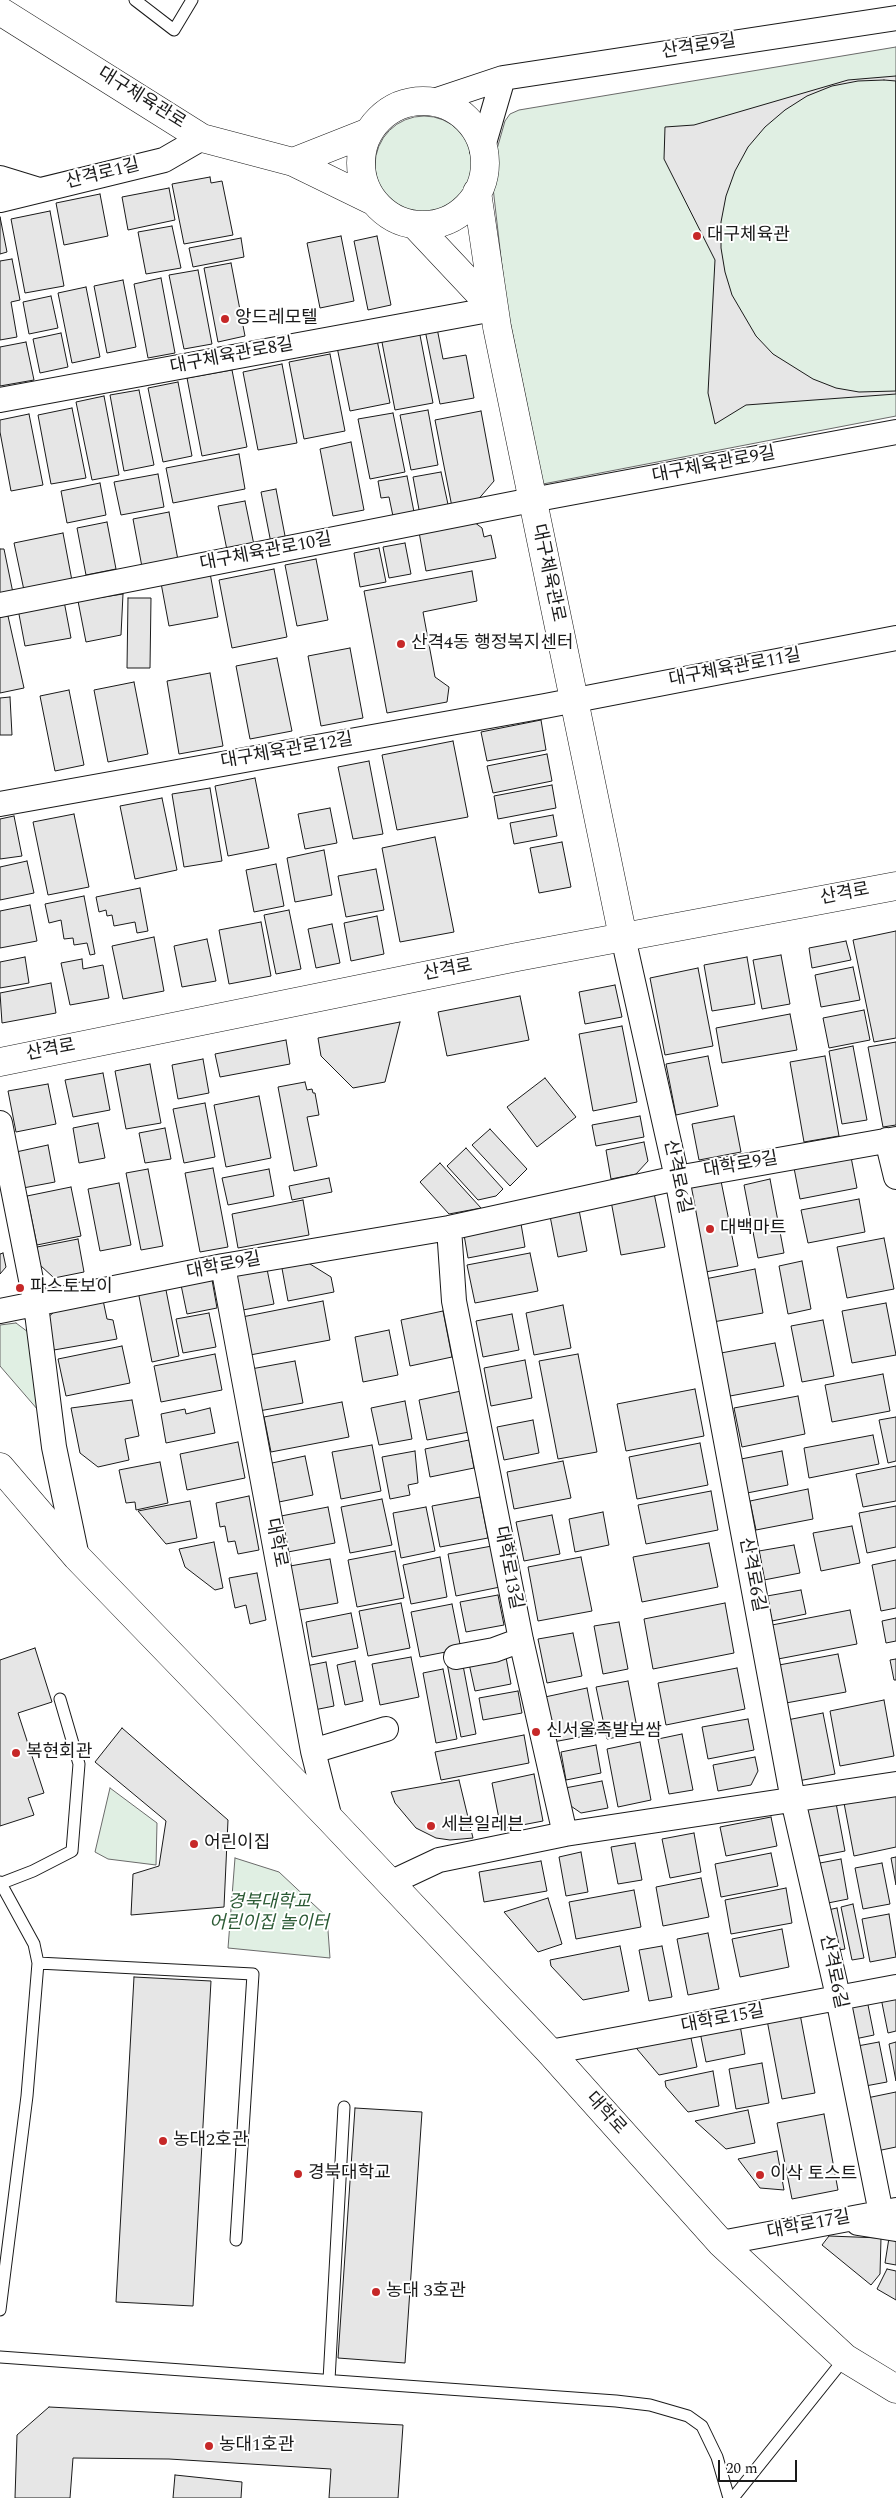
<!DOCTYPE html>
<meta charset="utf-8">
<style>
body{margin:0}
#map{position:relative;width:896px;height:2498px;overflow:hidden;background:#fff;font-family:Spectral,serif}
canvas{display:block}
.scale{position:absolute;left:718px;top:2460px;width:79px;height:22px;box-sizing:border-box;border:2px solid #1a1a1a;border-top:0;padding-left:6px;font-size:15px;line-height:18px;white-space:nowrap;color:#1a1a1a;-webkit-text-stroke:4px #fff;paint-order:stroke}
</style>
<div id="map">
<canvas width="896" height="2498"></canvas>
<div class="scale">20 m</div>
</div>
<script>
const c = document.querySelector('canvas').getContext('2d');
c.lineJoin = 'round';
function fill(path, color) { c.fillStyle = color; c.fill(path, 'evenodd'); }
const shape = rows => new Path2D(rows.map(r => 'M' + r).join(''));
function strokePath(path, color, width, dash) { c.strokeStyle = color; c.lineWidth = width; c.lineCap = dash ? 'butt' : 'round'; c.setLineDash(dash || []); c.stroke(path); }
function drawText(font, color, halo, rows, align = 'center') {
  c.font = font + ' Spectral,"Noto Sans KR",serif'; c.lineWidth = 4; c.setLineDash([]); c.textBaseline = 'middle'; c.strokeStyle = halo; c.fillStyle = color; for (const [text, x, y, turn = 0] of rows) {
    c.save(); c.translate(x, y); c.rotate((+turn || 0) * Math.PI / 180); c.textAlign = isNaN(turn) ? turn : align; if (halo) c.strokeText(text, 0, 0); c.fillText(text, 0, 0); c.restore();
  }
}
const green = shape([
 [896,47,896,416,543,484,506,302,491,170,505,121,510,114,519,110,896,47],
 '375 165a49 49 0 1 1 98 0a49 49 0 1 1-98 0Z',
 [16,1323,32,1335,38,1410,0,1366,0,1325,16,1323],
 [110,1788,157,1823,156,1865,108,1859,95,1852,110,1788],
 [235,1858,279,1872,327,1917,330,1958,228,1948,235,1858]
]);
fill(green, '#e0efe3');
strokePath(green, '#6a6a6a', 1);
const building = shape([
 [896,76,896,394,746,405,715,424,708,393,715,260,664,159,665,127,694,125,848,80,896,76],
 [884,80,896,81,896,391,859,392,836,388,813,379,773,354,756,336,732,295,725,272,721,248,721,222,726,196,735,171,748,147,765,127,785,110,807,96,832,86,858,81,884,80],
 [210,177,211,183,222,181,233,235,184,244,172,184,210,177],
 [169,188,175,220,128,230,122,197,169,188],
 [100,194,108,236,64,245,56,203,100,194],
 [50,211,64,286,25,293,11,219,50,211],
 [0,217,7,252,0,254,0,217],
 [172,226,181,268,146,274,138,232,172,226],
 [341,236,354,301,320,308,307,243,341,236],
 [377,236,391,305,368,310,354,241,377,236],
 [241,238,244,257,193,267,189,248,241,238],
 [12,259,20,300,11,302,17,337,0,340,0,261,12,259],
 [231,263,245,336,218,342,204,268,231,263],
 [198,270,212,344,184,349,169,275,198,270],
 [161,278,175,353,148,358,134,284,161,278],
 [123,280,136,347,107,353,94,286,123,280],
 [86,287,100,357,72,363,58,293,86,287],
 [51,296,58,328,29,334,23,302,51,296],
 [437,328,443,359,466,355,474,398,440,404,425,330,437,328],
 [419,330,433,403,395,410,381,337,419,330],
 [61,333,68,367,40,373,33,339,61,333],
 [377,340,390,403,350,411,337,347,377,340],
 [26,342,34,380,0,386,0,347,26,342],
 [330,354,345,431,304,439,289,362,330,354],
 [282,364,297,443,258,450,243,372,282,364],
 [232,370,247,447,202,456,187,378,232,370],
 [178,382,192,456,163,462,148,388,178,382],
 [139,390,154,465,124,471,110,395,139,390],
 [104,396,119,475,92,480,76,402,104,396],
 [72,408,86,478,51,484,38,415,72,408],
 [428,410,438,465,411,470,400,415,428,410],
 [481,411,494,481,476,502,452,507,435,420,481,411],
 [393,413,405,472,370,479,358,419,393,413],
 [29,414,43,485,11,491,0,432,0,420,29,414],
 [351,442,364,510,333,516,320,449,351,442],
 [239,454,245,489,173,503,166,468,239,454],
 [441,472,449,509,420,515,413,477,441,472],
 [158,474,164,507,121,515,114,482,158,474],
 [407,476,415,517,394,521,389,497,381,498,378,481,407,476],
 [100,483,106,515,67,523,61,491,100,483],
 [276,489,286,541,271,543,261,492,276,489],
 [245,501,254,545,227,550,218,506,245,501],
 [169,512,178,560,142,567,133,519,169,512],
 [107,522,116,569,86,575,77,528,107,522],
 [474,522,482,528,484,537,491,535,496,558,426,571,419,532,474,522],
 [63,533,73,586,25,595,14,543,63,533],
 [405,543,411,574,389,578,383,547,405,543],
 [379,548,386,582,360,587,354,553,379,548],
 [0,549,4,549,13,593,0,596,0,549],
 [316,559,328,620,297,626,285,565,316,559],
 [274,569,287,637,232,648,219,580,274,569],
 [472,571,477,601,423,612,435,677,449,687,447,702,387,713,364,591,472,571],
 [210,573,218,617,169,626,161,583,210,573],
 [123,594,121,635,86,642,78,601,123,594],
 [128,598,151,598,150,668,127,668,128,598],
 [64,601,71,638,25,646,18,609,64,601],
 [8,616,24,688,0,693,0,617,8,616],
 [350,648,363,718,321,726,308,656,350,648],
 [277,658,292,731,250,739,236,666,277,658],
 [210,673,223,746,179,754,167,681,210,673],
 [134,682,148,754,108,762,94,690,134,682],
 [69,690,84,765,55,771,40,696,69,690],
 [10,697,12,735,0,735,0,698,10,697],
 [541,720,546,750,487,761,481,732,541,720],
 [453,741,468,817,397,830,382,755,453,741],
 [547,754,552,781,493,793,487,766,547,754],
 [369,761,383,834,353,839,338,767,369,761],
 [255,778,269,848,228,856,215,786,255,778],
 [552,785,556,808,498,819,494,796,552,785],
 [210,788,222,861,184,867,172,794,210,788],
 [162,798,177,870,135,879,120,806,162,798],
 [330,808,337,843,305,849,298,814,330,808],
 [74,814,89,887,48,895,33,822,74,814],
 [553,815,557,836,514,844,510,823,553,815],
 [14,816,22,856,0,859,0,819,14,816],
 [435,837,454,932,400,942,382,848,435,837],
 [562,842,571,887,539,893,530,848,562,842],
 [324,850,332,895,295,902,287,858,324,850],
 [27,861,34,893,0,900,0,867,27,861],
 [276,864,284,906,254,912,246,870,276,864],
 [376,869,384,910,346,917,338,876,376,869],
 [140,888,148,931,137,933,135,922,114,926,112,915,107,916,106,910,99,912,96,897,140,888],
 [84,896,95,954,90,955,87,943,74,945,73,938,64,939,61,920,49,923,45,904,84,896],
 [30,905,37,941,0,948,0,911,30,905],
 [289,910,301,969,276,974,264,915,289,910],
 [377,916,384,954,351,961,344,923,377,916],
 [261,922,271,976,229,984,219,930,261,922],
 [332,924,340,963,316,968,308,929,332,924],
 [896,931,896,1038,874,1042,853,940,896,931],
 [154,937,164,991,123,999,112,946,154,937],
 [207,939,216,981,182,987,174,946,207,939],
 [846,941,851,960,812,968,809,948,846,941],
 [781,955,790,1004,762,1009,753,960,781,955],
 [25,957,29,983,0,988,0,962,25,957],
 [747,957,755,1004,712,1011,704,965,747,957],
 [82,959,83,969,103,965,109,998,70,1005,61,963,82,959],
 [853,967,860,1000,821,1007,815,975,853,967],
 [698,968,713,1046,665,1055,650,978,698,968],
 [51,983,56,1013,2,1023,0,993,51,983],
 [615,985,622,1017,585,1024,579,992,615,985],
 [520,996,529,1040,447,1056,438,1012,520,996],
 [864,1010,870,1040,829,1048,823,1018,864,1010],
 [790,1014,797,1050,722,1063,716,1028,790,1014],
 [400,1022,385,1082,353,1088,321,1056,318,1038,400,1022],
 [622,1026,637,1102,593,1111,579,1034,622,1026],
 [286,1040,290,1064,220,1077,215,1054,286,1040],
 [896,1042,896,1125,883,1127,868,1047,896,1042],
 [853,1046,867,1120,842,1124,829,1051,853,1046],
 [708,1056,718,1106,676,1115,666,1064,708,1056],
 [825,1056,839,1136,804,1142,790,1062,825,1056],
 [203,1059,209,1093,178,1099,172,1065,203,1059],
 [150,1064,161,1123,126,1129,115,1071,150,1064],
 [103,1073,110,1110,73,1117,65,1080,103,1073],
 [545,1078,576,1117,537,1147,507,1107,545,1078],
 [305,1082,307,1090,312,1089,313,1093,315,1093,319,1115,307,1117,317,1166,294,1171,278,1087,305,1082],
 [48,1084,56,1124,16,1132,8,1091,48,1084],
 [259,1096,271,1158,226,1167,214,1105,259,1096],
 [205,1103,215,1157,184,1163,173,1109,205,1103],
 [640,1116,644,1137,596,1146,592,1125,640,1116],
 [734,1116,741,1152,699,1160,692,1124,734,1116],
 [98,1123,105,1158,79,1163,73,1128,98,1123],
 [165,1128,171,1159,145,1163,139,1133,165,1128],
 [490,1129,527,1169,510,1186,472,1145,490,1129],
 [644,1142,648,1161,636,1174,611,1179,606,1150,644,1142],
 [48,1145,55,1182,23,1188,16,1152,48,1145],
 [466,1148,503,1189,496,1196,478,1200,447,1166,466,1148],
 [851,1157,857,1188,800,1199,794,1168,851,1157],
 [440,1163,481,1208,449,1214,420,1182,440,1163],
 [213,1168,228,1247,200,1252,185,1173,213,1168],
 [148,1169,163,1246,141,1250,126,1173,148,1169],
 [269,1169,274,1196,228,1205,222,1178,269,1169],
 [329,1178,332,1192,292,1200,289,1186,329,1178],
 [770,1179,784,1253,758,1258,744,1185,770,1179],
 [721,1181,738,1266,700,1273,684,1188,721,1181],
 [119,1183,131,1245,100,1251,88,1189,119,1183],
 [71,1187,81,1236,37,1245,27,1196,71,1187],
 [654,1193,665,1247,621,1255,611,1201,654,1193],
 [859,1199,865,1232,808,1243,801,1210,859,1199],
 [303,1200,309,1235,238,1248,232,1214,303,1200],
 [579,1210,587,1251,558,1257,550,1216,579,1210],
 [520,1218,525,1247,468,1258,463,1229,520,1218],
 [884,1238,894,1289,847,1298,837,1247,884,1238],
 [78,1239,84,1272,54,1278,40,1265,37,1247,78,1239],
 [3,1253,6,1267,0,1274,0,1254,3,1253],
 [530,1253,538,1291,475,1303,467,1265,530,1253],
 [302,1259,331,1277,334,1292,288,1301,281,1263,302,1259],
 [802,1261,811,1309,788,1314,779,1266,802,1261],
 [266,1264,274,1304,243,1310,235,1270,266,1264],
 [755,1269,763,1313,713,1322,705,1279,755,1269],
 [211,1274,217,1308,187,1314,180,1280,211,1274],
 [165,1285,179,1356,152,1362,138,1291,165,1285],
 [103,1300,107,1319,113,1320,117,1339,54,1350,47,1318,60,1307,103,1300],
 [323,1301,330,1340,250,1355,242,1317,323,1301],
 [886,1303,896,1355,852,1363,842,1311,886,1303],
 [563,1305,571,1348,534,1355,526,1313,563,1305],
 [443,1311,452,1357,410,1366,401,1320,443,1311],
 [209,1313,216,1347,183,1353,176,1319,209,1313],
 [512,1314,519,1350,483,1357,476,1321,512,1314],
 [823,1320,834,1376,802,1382,791,1326,823,1320],
 [389,1330,398,1375,363,1382,355,1337,389,1330],
 [775,1343,784,1386,730,1396,721,1353,775,1343],
 [122,1346,130,1383,66,1396,58,1359,122,1346],
 [215,1354,222,1390,161,1402,154,1366,215,1354],
 [578,1354,597,1452,558,1459,539,1361,578,1354],
 [525,1360,532,1398,491,1406,484,1368,525,1360],
 [295,1361,303,1403,259,1411,251,1369,295,1361],
 [883,1374,890,1411,832,1422,825,1385,883,1374],
 [695,1389,704,1436,626,1451,617,1404,695,1389],
 [461,1391,469,1432,427,1440,419,1400,461,1391],
 [798,1396,805,1434,742,1447,734,1408,798,1396],
 [132,1400,139,1436,125,1439,129,1460,98,1467,80,1453,71,1408,132,1400],
 [405,1401,412,1439,379,1445,371,1408,405,1401],
 [342,1402,349,1437,271,1452,264,1417,342,1402],
 [210,1408,215,1433,166,1443,161,1414,185,1409,186,1414,210,1408],
 [896,1417,896,1461,888,1463,879,1420,896,1417],
 [533,1420,539,1453,504,1460,497,1427,533,1420],
 [873,1435,879,1464,809,1478,804,1448,873,1435],
 [469,1440,474,1468,430,1477,425,1449,469,1440],
 [238,1442,245,1478,187,1490,180,1454,238,1442],
 [700,1443,708,1485,637,1499,629,1457,700,1443],
 [372,1445,381,1491,341,1499,332,1452,372,1445],
 [415,1451,418,1483,408,1485,410,1495,390,1499,382,1457,415,1451],
 [782,1451,788,1485,747,1493,741,1459,782,1451],
 [305,1456,313,1495,279,1502,272,1463,305,1456],
 [563,1461,571,1498,514,1509,507,1472,563,1461],
 [160,1462,168,1503,136,1510,135,1502,126,1503,119,1470,160,1462],
 [896,1466,896,1501,863,1507,856,1474,896,1466],
 [808,1489,813,1519,756,1530,750,1501,808,1489],
 [711,1491,718,1530,646,1544,638,1505,711,1491],
 [249,1496,259,1550,238,1554,235,1541,228,1542,225,1526,220,1527,216,1503,249,1496],
 [480,1497,488,1538,440,1547,432,1506,480,1497],
 [382,1499,392,1545,350,1553,341,1507,382,1499],
 [190,1501,197,1538,166,1544,138,1511,190,1501],
 [896,1506,896,1547,867,1553,859,1513,896,1506],
 [328,1507,335,1543,288,1552,281,1516,328,1507],
 [426,1507,435,1551,401,1558,393,1513,426,1507],
 [603,1512,609,1545,575,1552,569,1519,603,1512],
 [552,1515,560,1554,524,1561,516,1522,552,1515],
 [852,1526,860,1563,821,1571,813,1533,852,1526],
 [214,1542,223,1588,215,1590,185,1567,179,1549,214,1542],
 [709,1543,718,1587,642,1602,633,1557,709,1543],
 [794,1545,800,1573,764,1580,759,1551,794,1545],
 [492,1546,500,1587,456,1596,448,1554,492,1546],
 [395,1551,404,1598,357,1607,348,1560,395,1551],
 [440,1557,447,1597,411,1604,403,1565,440,1557],
 [581,1557,592,1611,538,1621,528,1567,581,1557],
 [330,1559,338,1603,299,1610,290,1566,330,1559],
 [896,1560,896,1608,881,1611,872,1565,896,1560],
 [257,1573,266,1620,250,1624,246,1605,235,1608,229,1578,257,1573],
 [801,1590,806,1614,772,1621,767,1596,801,1590],
 [498,1595,504,1625,466,1632,460,1602,498,1595],
 [401,1603,410,1648,368,1656,359,1611,401,1603],
 [725,1603,734,1653,653,1669,644,1619,725,1603],
 [452,1604,461,1649,420,1657,411,1612,452,1604],
 [850,1610,857,1644,778,1659,772,1625,850,1610],
 [351,1613,358,1648,312,1657,306,1622,351,1613],
 [896,1618,896,1641,886,1643,882,1621,896,1618],
 [619,1622,628,1669,603,1674,594,1626,619,1622],
 [573,1633,582,1676,547,1683,538,1639,573,1633],
 [35,1648,52,1702,18,1713,44,1793,28,1798,34,1815,0,1826,0,1660,35,1648],
 [505,1652,511,1684,475,1691,468,1659,505,1652],
 [838,1654,846,1692,786,1703,779,1665,838,1654],
 [411,1657,419,1697,380,1705,372,1664,411,1657],
 [896,1659,896,1680,894,1680,890,1660,896,1659],
 [462,1660,476,1734,461,1737,447,1663,462,1660],
 [355,1661,363,1701,345,1705,337,1665,355,1661],
 [326,1662,334,1706,314,1710,306,1666,326,1662],
 [737,1668,745,1709,666,1725,658,1683,737,1668],
 [443,1669,457,1739,436,1743,423,1673,443,1669],
 [628,1681,638,1733,607,1739,596,1687,628,1681],
 [587,1688,596,1734,553,1742,545,1697,587,1688],
 [518,1691,522,1713,483,1720,479,1698,518,1691],
 [884,1700,894,1756,840,1766,830,1711,884,1700],
 [823,1713,835,1774,798,1781,787,1720,823,1713],
 [748,1719,754,1750,708,1759,702,1727,748,1719],
 [122,1728,228,1820,224,1907,131,1915,133,1874,159,1866,166,1821,95,1762,122,1728],
 [682,1734,693,1790,669,1794,658,1739,682,1734],
 [524,1735,529,1763,441,1780,435,1752,524,1735],
 [640,1742,651,1800,618,1807,607,1749,640,1742],
 [596,1745,601,1773,566,1780,561,1752,596,1745],
 [755,1757,758,1771,751,1785,718,1791,713,1765,755,1757],
 [534,1774,543,1821,501,1829,492,1783,534,1774],
 [459,1780,473,1838,450,1840,436,1838,416,1828,395,1803,391,1792,459,1780],
 [602,1781,608,1808,581,1813,568,1804,565,1788,602,1781],
 [896,1793,896,1847,854,1856,844,1803,896,1793],
 [836,1803,845,1851,814,1857,804,1809,836,1803],
 [771,1817,777,1846,726,1856,720,1827,771,1817],
 [694,1833,701,1872,670,1878,662,1839,694,1833],
 [635,1843,642,1880,618,1884,611,1847,635,1843],
 [581,1852,588,1892,566,1896,559,1857,581,1852],
 [771,1853,778,1886,721,1897,715,1864,771,1853],
 [896,1857,896,1885,891,1858,896,1857],
 [841,1859,848,1899,828,1903,820,1863,841,1859],
 [541,1861,547,1891,484,1902,479,1872,541,1861],
 [882,1863,890,1904,863,1909,855,1868,882,1863],
 [701,1878,709,1917,663,1926,656,1887,701,1878],
 [786,1888,792,1923,731,1934,725,1900,786,1888],
 [634,1890,641,1927,576,1939,569,1902,634,1890],
 [548,1898,562,1944,538,1952,504,1912,548,1898],
 [853,1904,864,1958,852,1960,841,1907,853,1904],
 [837,1908,845,1949,831,1951,823,1911,837,1908],
 [889,1914,896,1957,870,1962,862,1919,889,1914],
 [782,1929,789,1967,740,1977,732,1939,782,1929],
 [708,1933,719,1989,688,1995,677,1939,708,1933],
 [620,1946,629,1991,583,2000,551,1966,550,1960,620,1946],
 [662,1946,672,1997,649,2001,639,1950,662,1946],
 [134,1977,211,1981,193,2306,116,2302,134,1977],
 [896,1990,896,2031,888,2033,880,1993,896,1990],
 [866,1995,874,2035,850,2040,844,2009,866,1995],
 [800,2014,815,2093,782,2099,767,2020,800,2014],
 [740,2025,745,2054,706,2062,700,2032,740,2025],
 [690,2033,697,2067,659,2075,637,2049,636,2044,690,2033],
 [879,2042,887,2082,860,2087,852,2047,879,2042],
 [896,2042,896,2081,889,2044,896,2042],
 [762,2063,769,2103,736,2109,729,2069,762,2063],
 [713,2071,719,2106,688,2112,666,2087,665,2081,713,2071],
 [896,2092,896,2147,872,2152,862,2099,896,2092],
 [355,2108,422,2112,405,2363,338,2358,355,2108],
 [748,2110,755,2143,726,2149,695,2121,748,2110],
 [824,2114,838,2190,792,2199,777,2123,824,2114],
 [777,2151,784,2190,760,2188,738,2159,777,2151],
 [829,2236,881,2238,880,2274,871,2285,822,2245,829,2236],
 [889,2238,896,2240,896,2265,885,2263,889,2238],
 [887,2269,896,2271,896,2300,877,2289,887,2269],
 [49,2407,403,2425,398,2498,329,2498,331,2469,169,2459,73,2458,70,2498,15,2498,17,2435,49,2407],
 [175,2475,242,2482,241,2498,173,2498,175,2475]
]);
fill(building, '#e6e6e6');
strokePath(building, '#1a1a1a', 1);
const lane = shape([
 [135,0,174,30,192,0],
 [0,1882,34,1944,38,1963,27,2096,0,2310],
 [2,1883,33,1871,72,1851,79,1764,60,1699],
 [38,1963,253,1974,236,2240],
 [0,2357,616,2401,650,2405,688,2416,702,2426,717,2457,729,2498],
 [329,2380,344,2107],
 [733,2498,845,2358]
]);
const street = shape([
 [431,102,503,78,896,18],
 [482,150,503,78],
 [0,178,39,190],
 [0,200,164,160,202,138],
 [0,400,494,309],
 [0,605,532,500,896,432],
 [0,804,545,706,896,638],
 [623,937,677,1178,793,1800,835,1983,881,2213],
 [0,1123,36,1305,54,1447,77,1557],
 [887,1140,896,1177],
 [449,1228,454,1301,521,1640,565,1834],
 [223,1266,313,1751,330,1819],
 [0,1311,223,1266,449,1228,677,1178,896,1139],
 [456,1657,494,1650,521,1640],
 [313,1751,386,1729],
 [390,1883,439,1860,565,1834,896,1784],
 [550,2052,896,1987],
 [858,2223,896,2229],
 [721,2243,896,2210]
]);
const secondary = shape([
 [0,11,202,138,293,162,373,201],
 '361 163a62 62 0 1 1 124 0a62 62 0 1 1-124 0Z',
 [293,162,369,132],
 [477,192,497,327,623,937],
 [415,225,494,309],
 [0,1062,517,957,896,886],
 [0,1467,77,1557,330,1819,550,2052,721,2243,845,2358,896,2389]
]);
strokePath(lane, '#1a1a1a', 13);
strokePath(street, '#1a1a1a', 26);
strokePath(secondary, '#1a1a1a', 29);
strokePath(lane, '#fff', 11);
strokePath(street, '#fff', 24);
strokePath(secondary, '#fff', 28);
for (const [x, y, r, color] of [
 [697,236,5,"#c62828"],
 [225,319,5,"#c62828"],
 [401,644,5,"#c62828"],
 [710,1229,5,"#c62828"],
 [20,1288,5,"#c62828"],
 [536,1732,5,"#c62828"],
 [16,1753,5,"#c62828"],
 [431,1826,5,"#c62828"],
 [194,1844,5,"#c62828"],
 [163,2141,5,"#c62828"],
 [298,2174,5,"#c62828"],
 [760,2175,5,"#c62828"],
 [376,2292,5,"#c62828"],
 [209,2446,5,"#c62828"]
]) { const dot = new Path2D(); dot.arc(x, y, r, 0, 2 * Math.PI); c.fillStyle = color; c.fill(dot); strokePath(dot, '#fff', 2); }
drawText('18px', '#1a1a1a', '#fff', [
 ["산격로9길",699,48,-9],
 ["대구체육관로",141,99,32],
 ["산격로1길",103,175,-14],
 ["대구체육관로8길",232,357,-11],
 ["대구체육관로9길",714,466,-11],
 ["대구체육관로10길",266,553,-11],
 ["대구체육관로",547,573,78],
 ["대구체육관로11길",735,669,-11],
 ["대구체육관로12길",287,752,-10],
 ["산격로",845,895,-11],
 ["산격로",448,971,-11],
 ["산격로",51,1051,-11],
 ["대학로9길",741,1166,-10],
 ["산격로6길",676,1177,78],
 ["대학로9길",224,1267,-11],
 ["대학로",275,1543,79],
 ["대학로13길",507,1568,79],
 ["산격로6길",751,1575,79],
 ["산격로6길",832,1972,78],
 ["대학로15길",723,2020,-11],
 ["대학로",605,2114,48],
 ["대학로17길",809,2226,-11]
]);
drawText('18px', '#1a1a1a', '#fff', [
 ["대구체육관",707,236],
 ["앙드레모텔",235,319],
 ["산격4동 행정복지센터",411,644],
 ["대백마트",720,1229],
 ["파스토보이",30,1288],
 ["신서울족발보쌈",546,1732],
 ["복현회관",26,1753],
 ["세븐일레븐",441,1826],
 ["어린이집",204,1844],
 ["농대2호관",173,2141],
 ["경북대학교",308,2174],
 ["이삭 토스트",770,2175],
 ["농대 3호관",386,2292],
 ["농대1호관",219,2446]
], 'left');
drawText('italic 18px', '#2b5a34', '#fff', [
 ["경북대학교",269,1903],
 ["어린이집 놀이터",269,1924]
]);
</script>
